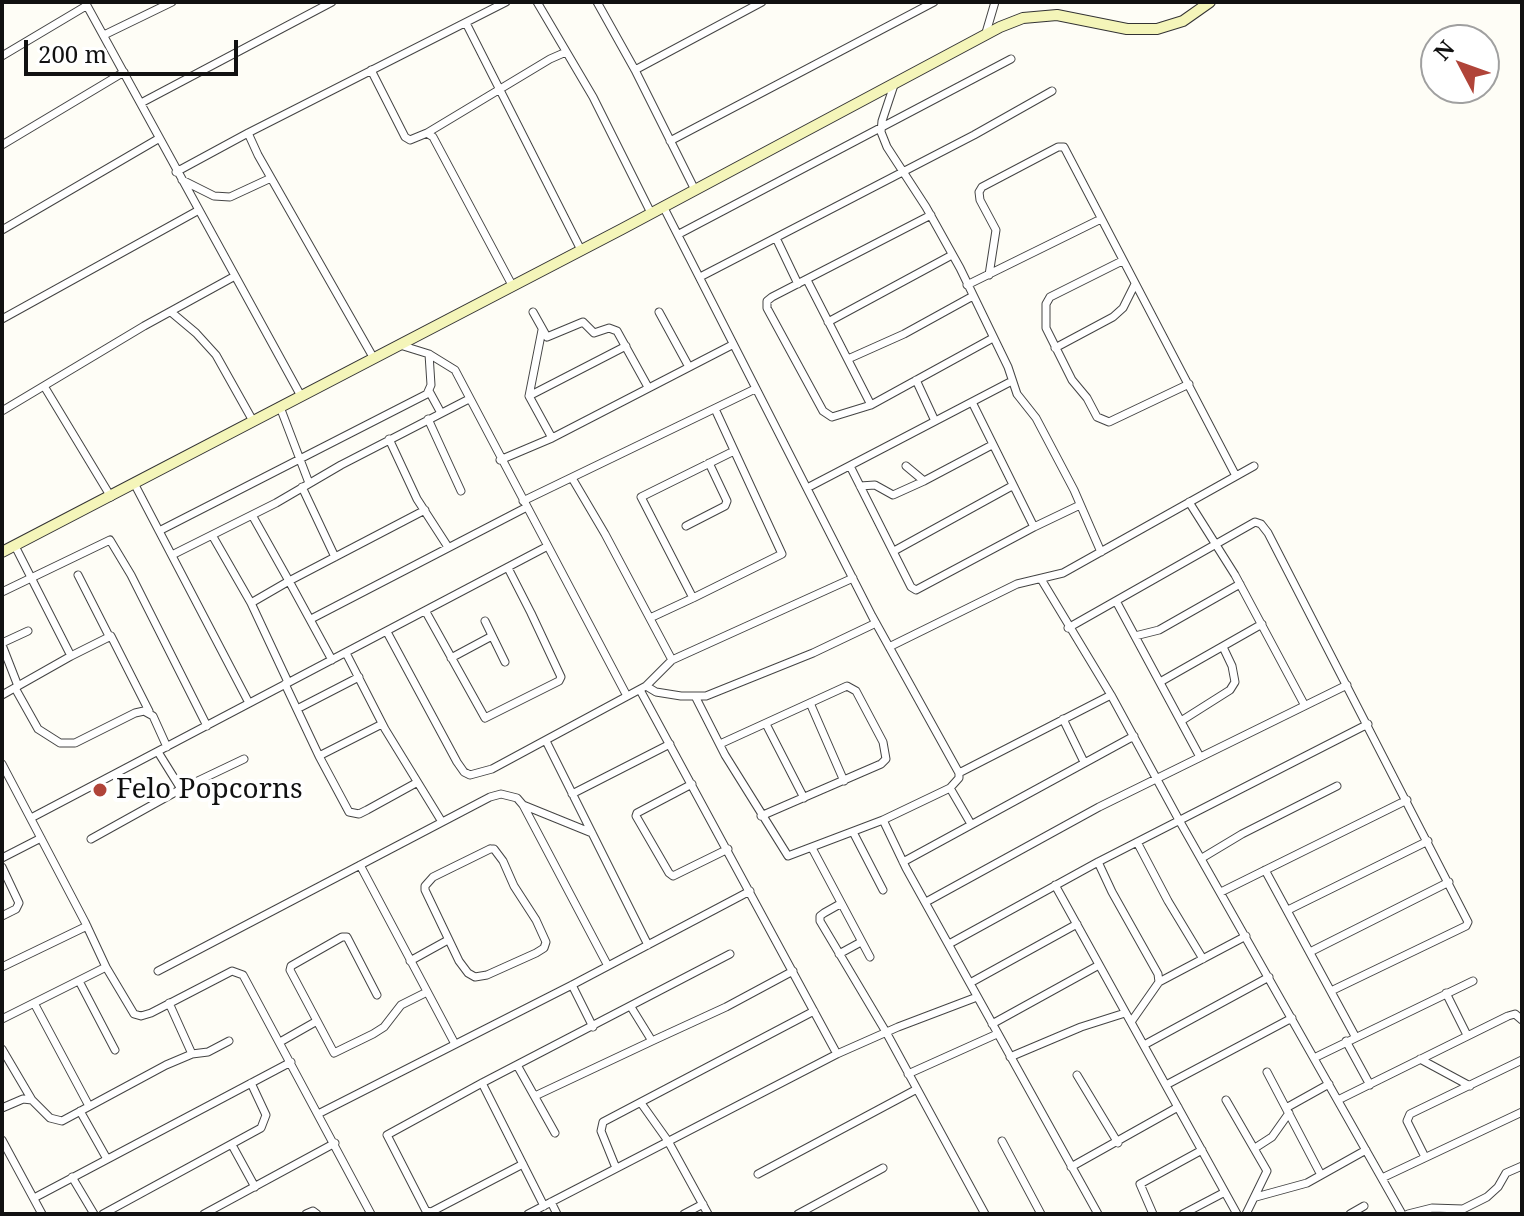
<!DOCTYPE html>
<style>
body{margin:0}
#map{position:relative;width:1524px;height:1216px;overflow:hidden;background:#fefdf6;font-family:"Noto Serif",serif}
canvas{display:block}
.frame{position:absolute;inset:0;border:4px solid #111;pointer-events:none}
.north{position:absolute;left:1420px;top:24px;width:80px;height:80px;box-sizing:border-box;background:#fff;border:2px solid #a0a0a0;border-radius:50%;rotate:311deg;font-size:22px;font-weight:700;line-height:32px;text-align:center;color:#111}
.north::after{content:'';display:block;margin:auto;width:28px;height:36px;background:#b04439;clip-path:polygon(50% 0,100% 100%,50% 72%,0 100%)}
.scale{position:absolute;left:24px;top:40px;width:214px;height:36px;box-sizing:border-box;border:4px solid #111;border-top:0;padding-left:10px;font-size:24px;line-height:28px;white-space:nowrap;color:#111;-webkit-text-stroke:6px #fff;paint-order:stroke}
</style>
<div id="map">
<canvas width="1524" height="1216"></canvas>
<div class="frame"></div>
<div class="north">N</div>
<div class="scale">200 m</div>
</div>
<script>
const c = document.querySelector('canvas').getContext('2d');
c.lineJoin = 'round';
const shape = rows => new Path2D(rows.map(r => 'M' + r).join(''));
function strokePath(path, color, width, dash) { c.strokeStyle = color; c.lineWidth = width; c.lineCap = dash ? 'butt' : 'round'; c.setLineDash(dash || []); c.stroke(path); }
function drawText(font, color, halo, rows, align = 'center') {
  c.font = font + ' "Noto Serif",serif'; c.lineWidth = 8; c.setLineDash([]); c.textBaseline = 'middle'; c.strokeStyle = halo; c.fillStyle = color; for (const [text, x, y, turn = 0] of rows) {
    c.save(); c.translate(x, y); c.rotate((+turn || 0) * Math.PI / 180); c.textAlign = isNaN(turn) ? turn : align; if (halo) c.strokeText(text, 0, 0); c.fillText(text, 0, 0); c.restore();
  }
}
const street = shape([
 [85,2,301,396],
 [537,2,593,97,651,213],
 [597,2,635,70,695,190],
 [466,23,581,250],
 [104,35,172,2],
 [985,36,995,2],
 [2,56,86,6],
 [371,70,405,137,410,140,427,133,433,137,512,285],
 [635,70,762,2],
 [894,85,882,121,881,132,887,147,926,207,960,268,1008,367,1017,394,1036,418,1074,490,1101,552],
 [141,103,332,2],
 [248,133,258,155,373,357],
 [427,133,550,59,566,52],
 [670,141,934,2],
 [2,145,124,72],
 [176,172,248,133,506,2],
 [182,180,214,196,230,197,271,178],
 [663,206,872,616,959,773,959,778,950,788,883,820,788,856,725,755,696,698],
 [931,215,772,297,767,301,767,308,823,411,832,417,871,405,993,338],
 [2,230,158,139],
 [679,234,1011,59],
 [776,238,798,284],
 [1122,261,1050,297,1046,304,1046,328,1072,380,1087,398,1097,417,1109,422,1189,384],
 [989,275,996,230,980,200,979,192,982,187,1058,147,1064,147,1236,476],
 [700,277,974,135,1052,91],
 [807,280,871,405],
 [967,285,1101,219],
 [171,312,196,333,216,355,253,421],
 [533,312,547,337,583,322,594,333,609,328,617,331,648,387],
 [659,312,689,367],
 [2,319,199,210],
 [828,322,952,255],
 [542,330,529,396,552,438],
 [400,345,429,354,455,370,627,696],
 [1055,348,1113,317,1123,308,1135,284],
 [848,359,904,334,973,296],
 [916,380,935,421],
 [44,386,111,497],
 [429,391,441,413],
 [529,396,626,346],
 [972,402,1034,527,1080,505],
 [280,407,309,483],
 [2,411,144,326,235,276],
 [428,419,461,491],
 [389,439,417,499,448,547],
 [500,460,552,438,732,345],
 [850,466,911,587,916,590,1034,527],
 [906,466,924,481,992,445],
 [572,478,605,534,672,660],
 [135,485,249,703],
 [860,486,875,485,893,495,924,481],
 [302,487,335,557],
 [807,488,1012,381],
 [523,501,755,389],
 [1189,502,1235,575,1304,704],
 [252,515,289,581,425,510],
 [686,526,725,506,727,501,709,463],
 [159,531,427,394,431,385,429,354],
 [212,535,251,603,289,581,332,660],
 [15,546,71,656,111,636,149,711],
 [894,551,1012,486],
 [172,555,276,503,341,465,469,399],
 [78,575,109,636],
 [1041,579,1111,695,1179,820,1402,1214],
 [2,592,110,540,131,575,207,726],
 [693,598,782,554,715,409],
 [1116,601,1200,757],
 [251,603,288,682],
 [426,612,485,718,559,681,561,677,531,613,508,568],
 [650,618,693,598,641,497,734,451],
 [311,619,527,507],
 [485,621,505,662],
 [1068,628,1255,522,1261,524,1268,533,1468,922,1466,926,1331,991],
 [387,632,457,762,464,772,470,775,492,769,646,686,672,660,853,578],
 [1135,636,1159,630,1240,584],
 [2,643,28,631],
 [2,645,18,686],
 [889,647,1017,584,1063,573,1254,466],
 [346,653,385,729,442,822],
 [451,658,492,636],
 [1160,682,1262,624],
 [285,684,319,756,349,812,359,814,367,810,416,783],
 [646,686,656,692,681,696,706,696,813,653,876,623],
 [15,688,38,729,60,743,75,743,135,713,144,711,153,716,167,747],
 [640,690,837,1054],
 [2,695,71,656],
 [810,703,844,781],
 [297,709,359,677],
 [1063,719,1084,762],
 [1181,721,1230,690,1235,682,1232,666,1223,647],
 [766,724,804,798],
 [546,741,648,945],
 [720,744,847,686,856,691,883,742,886,759,881,764,761,816],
 [158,752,181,789],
 [319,756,382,724],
 [2,764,85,922,106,967,134,1014,141,1016,151,1013,232,971,243,975,371,1214],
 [959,773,1111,695],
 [692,784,637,813,636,816,669,873,673,876,728,849],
 [950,788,971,824],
 [572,794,670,744],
 [523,805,592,833],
 [31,818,546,547],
 [883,820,906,868,1098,1214],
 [853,832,883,890],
 [91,839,181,789,244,759],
 [1137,842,1168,901,1203,959],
 [812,848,870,957],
 [490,849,494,849,503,861,514,886,536,920,546,942,544,948,536,953,487,975,475,977,468,973,459,961,425,890,425,886,433,877,490,849],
 [2,858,41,838],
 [1202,858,1242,834,1337,786],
 [903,862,1134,736],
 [1098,862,1112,892,1158,974,1159,982,1131,1022],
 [360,865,455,1044],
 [2,867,19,903,16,909,2,916],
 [1265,870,1355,1036],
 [1055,885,1237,1214],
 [1221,892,1407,800],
 [926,902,1099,807,1347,685],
 [840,904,824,913,820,916,820,921,886,1032,985,1214],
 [1288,910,1428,841],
 [949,944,1098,862,1368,724],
 [1310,952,1449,882],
 [839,954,861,942],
 [410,961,448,940],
 [2,967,87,926],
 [158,971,490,797,501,794,517,798,523,805,608,966],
 [79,981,115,1050],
 [1159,982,1246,936],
 [970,983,1077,924],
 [572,985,593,1027],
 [1446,993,1467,1035],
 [377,995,347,937,342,937,291,966,290,970,334,1053,373,1034,384,1027,401,1005,427,992],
 [34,1003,89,1106],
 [169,1003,192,1054],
 [631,1007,652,1041,726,1007,793,971],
 [2,1019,106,967],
 [992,1024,1099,965],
 [1346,1041,1370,1085],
 [280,1042,317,1021],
 [1144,1045,1269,977],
 [2,1049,32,1100],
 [1010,1057,1081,1027,1125,1013],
 [1314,1058,1473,981],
 [1420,1059,1470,1086],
 [517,1065,555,1133],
 [1267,1072,1321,1175],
 [908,1074,997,1034],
 [1077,1075,1118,1143],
 [482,1083,544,1206],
 [1166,1085,1292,1018],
 [535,1096,652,1041],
 [1226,1100,1267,1171,1246,1214],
 [1338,1100,1508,1016,1515,1014,1522,1020],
 [641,1103,668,1141,708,1214],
 [2,1108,23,1099,32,1100,50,1118,62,1121,166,1065,192,1054,208,1052,229,1041],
 [1286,1108,1329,1084],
 [80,1111,107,1159],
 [320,1113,572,985,750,891],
 [2,1140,42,1214],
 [1002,1141,1041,1214],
 [232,1145,255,1187],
 [1255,1148,1272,1137,1289,1113],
 [1425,1157,1407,1121,1410,1114,1522,1060],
 [523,1164,431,1212,426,1211,387,1135,482,1083,730,954],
 [1071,1167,1178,1107],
 [616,1168,601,1131,603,1122,814,1011],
 [758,1174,917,1089],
 [72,1177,94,1214],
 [1382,1178,1522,1112],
 [1256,1197,1307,1183,1366,1150],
 [34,1198,291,1062],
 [551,1202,557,1214],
 [103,1214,261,1128,266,1115,251,1083],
 [204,1214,335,1143],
 [306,1214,313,1211,317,1214],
 [528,1214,837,1054,898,1027,977,997],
 [684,1214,703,1204],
 [798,1214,883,1168],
 [1153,1214,1140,1184,1202,1150],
 [1183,1214,1225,1192],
 [1350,1214,1364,1206],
 [1408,1214,1432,1208,1463,1209,1487,1197,1498,1187,1506,1173,1522,1166]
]);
const secondary = shape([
 [2,552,622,229,1000,27,1023,18,1057,15,1127,29,1157,29,1183,21,1210,2]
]);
strokePath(street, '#444', 9);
strokePath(secondary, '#333', 12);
strokePath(street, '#fff', 7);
strokePath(secondary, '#f4f5b9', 10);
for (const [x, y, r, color] of [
 [100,790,8,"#b04439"]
]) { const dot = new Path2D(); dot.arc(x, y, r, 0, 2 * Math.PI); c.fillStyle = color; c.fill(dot); strokePath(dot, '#fff', 3); }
drawText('28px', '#111', '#fff', [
 ["Felo Popcorns",116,790]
], 'left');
</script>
